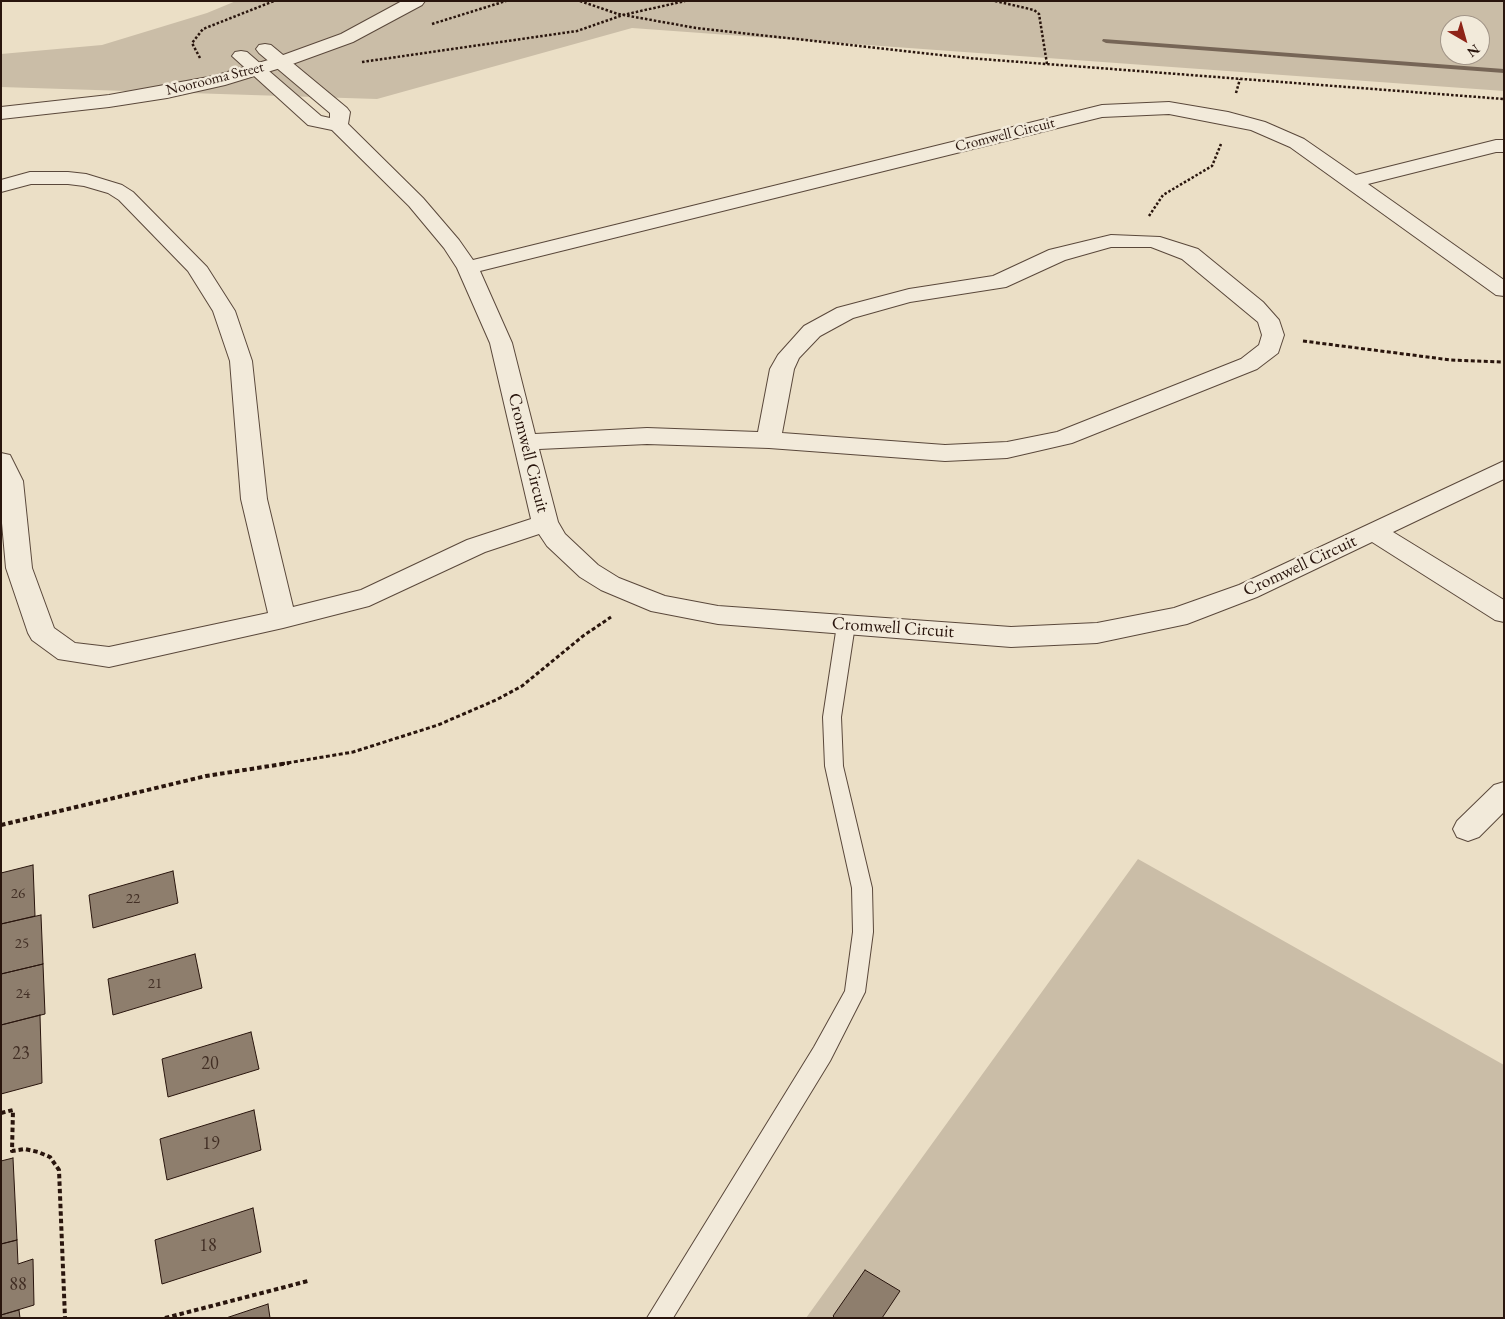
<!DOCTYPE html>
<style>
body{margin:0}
#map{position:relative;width:1505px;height:1319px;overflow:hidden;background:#ebdfc6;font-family:"EB Garamond",serif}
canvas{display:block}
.frame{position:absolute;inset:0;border:2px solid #29150d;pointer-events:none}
.north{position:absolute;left:1440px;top:15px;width:50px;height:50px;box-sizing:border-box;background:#f2eada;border:1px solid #a29588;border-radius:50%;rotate:142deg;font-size:14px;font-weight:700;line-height:20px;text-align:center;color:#29150d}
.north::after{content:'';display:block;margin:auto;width:18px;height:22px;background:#8f2418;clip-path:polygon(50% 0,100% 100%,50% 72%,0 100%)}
</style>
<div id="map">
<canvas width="1505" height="1319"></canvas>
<div class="frame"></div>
<div class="north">N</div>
</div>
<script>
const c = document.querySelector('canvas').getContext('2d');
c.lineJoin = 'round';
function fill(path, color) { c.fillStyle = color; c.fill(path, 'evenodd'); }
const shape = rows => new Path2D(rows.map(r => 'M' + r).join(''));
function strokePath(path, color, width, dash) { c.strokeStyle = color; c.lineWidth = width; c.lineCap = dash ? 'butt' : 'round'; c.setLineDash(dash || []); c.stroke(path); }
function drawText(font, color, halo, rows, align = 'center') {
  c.font = font + ' "EB Garamond",serif'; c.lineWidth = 5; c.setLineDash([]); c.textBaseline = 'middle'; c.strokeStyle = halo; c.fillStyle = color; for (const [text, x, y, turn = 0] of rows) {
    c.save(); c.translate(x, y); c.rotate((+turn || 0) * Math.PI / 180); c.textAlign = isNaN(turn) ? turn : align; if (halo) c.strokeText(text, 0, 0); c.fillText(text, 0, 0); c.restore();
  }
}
fill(shape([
 [236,1,1504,1,1504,91,632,28,377,99,1,87,1,54,102,45,207,13],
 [1450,25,1480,25,1480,55,1450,55],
 [1138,859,1504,1065,1504,1318,806,1318]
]), '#cabda7');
fill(shape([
 [1103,39,1504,69,1504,73,1106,43,1102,41,1103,39]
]), '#766556');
const building = shape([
 [33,865,35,916,1,924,1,873,33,865],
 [173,871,178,903,93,928,89,895,173,871],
 [41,915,43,964,1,974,1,924,41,915],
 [195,954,202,988,113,1015,108,979,195,954],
 [43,964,45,1014,1,1025,1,974,43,964],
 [40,1015,42,1083,1,1094,1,1025,40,1015],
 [251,1032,259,1069,168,1097,162,1059,251,1032],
 [254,1110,261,1150,167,1180,160,1139,254,1110],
 [13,1158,17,1240,1,1244,1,1161,13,1158],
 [253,1208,261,1252,162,1284,155,1240,253,1208],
 [17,1240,18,1264,33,1259,34,1305,1,1315,1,1244,17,1240],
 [865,1270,900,1291,882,1318,835,1318,833,1316,865,1270],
 [268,1304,270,1318,226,1318,268,1304],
 [19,1310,20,1318,1,1318,1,1315,19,1310]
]);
fill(building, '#8e7e6d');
strokePath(building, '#29150d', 1);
const service = shape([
 [846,619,852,621,855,625,841,717,843,766,872,888,873,932,865,992,830,1061,673,1318,647,1318,814,1047,845,991,853,932,852,888,825,766,823,717,837,625,840,621,846,619]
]);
const minor = shape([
 [265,44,271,45,347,108,350,112,348,124,423,198,459,240,473,260,1102,105,1169,102,1228,112,1265,122,1304,139,1356,175,1496,140,1504,140,1504,152,1496,152,1368,184,1504,280,1504,296,1496,295,1290,147,1251,130,1169,114,1102,117,480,271,512,343,535,434,647,428,758,432,770,369,778,355,804,326,837,308,909,289,993,276,1049,250,1111,235,1160,237,1198,249,1263,302,1279,320,1284,335,1278,353,1257,369,1072,443,1007,458,945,461,769,448,647,444,539,449,558,522,565,534,598,565,619,578,665,596,718,606,1011,627,1097,623,1174,608,1239,585,1504,461,1504,479,1393,532,1504,600,1504,622,1495,620,1372,542,1257,597,1187,624,1097,643,1011,647,718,624,651,611,601,590,580,577,547,546,539,534,485,552,369,606,283,628,109,667,58,659,32,640,28,633,6,568,1,512,1,453,10,455,23,481,32,568,54,628,75,643,109,647,268,613,241,499,230,361,213,311,188,271,119,200,108,193,84,186,68,184,31,184,1,192,1,180,30,172,68,172,86,174,122,185,133,192,207,267,235,311,252,361,267,499,293,607,361,590,467,540,531,519,490,343,457,268,444,248,409,206,332,130,308,125,232,56,235,52,241,51,247,52,321,116,330,118,330,113,259,53,256,49,259,45,265,44],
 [1111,247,1151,247,1182,259,1258,322,1262,335,1259,345,1241,359,1057,432,1007,442,945,445,782,433,794,369,799,358,820,336,853,318,910,302,1006,287,1065,260,1111,247],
 [1504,782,1504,812,1479,837,1468,841,1457,837,1453,829,1457,821,1494,785,1504,782]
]);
const tertiary = shape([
 [402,1,425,1,422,5,353,42,287,66,225,85,167,98,109,107,1,119,1,107,109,95,214,76,275,58,341,34,402,1]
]);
strokePath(service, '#5a483b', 2);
strokePath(minor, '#5a483b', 2);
strokePath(tertiary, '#5a483b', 2);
strokePath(shape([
 [580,1,618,14,696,28,968,58,1504,99],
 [995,1,1034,10,1039,14,1047,64],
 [432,24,506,1],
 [200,58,192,43,203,29,274,1],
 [362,62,577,31,623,15,685,1],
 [1236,93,1240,79],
 [1149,216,1163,195,1212,166,1221,144]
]), '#29150d', 2.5, [2.5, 2]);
strokePath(shape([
 [1303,341,1451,360,1504,362],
 [281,764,353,752,438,725,496,700,522,686,583,636,611,617]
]), '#29150d', 3, [4, 2.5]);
strokePath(shape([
 [1,825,206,776,289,763],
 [1,1113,13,1110,12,1151,25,1149,38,1152,50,1157,59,1170,65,1318],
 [165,1318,308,1281]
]), '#29150d', 4, [4.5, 3]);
fill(service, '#f2eada');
fill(minor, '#f2eada');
fill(tertiary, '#f2eada');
drawText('15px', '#29150d', '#f2eada', [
 ["Noorooma Street",215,79,-14],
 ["Cromwell Circuit",1005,135,-14]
]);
drawText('15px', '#422f25', null, [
 ["26",18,894],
 ["22",133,899],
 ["25",22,944],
 ["21",155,984],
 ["24",23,994]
]);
drawText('18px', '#29150d', '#f2eada', [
 ["Cromwell Circuit",528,453,76],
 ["Cromwell Circuit",1300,566,-25],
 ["Cromwell Circuit",893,628,4]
]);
drawText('18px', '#422f25', null, [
 ["23",21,1054],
 ["20",210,1064],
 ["19",211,1144],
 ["18",208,1246],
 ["88",18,1285]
]);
</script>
